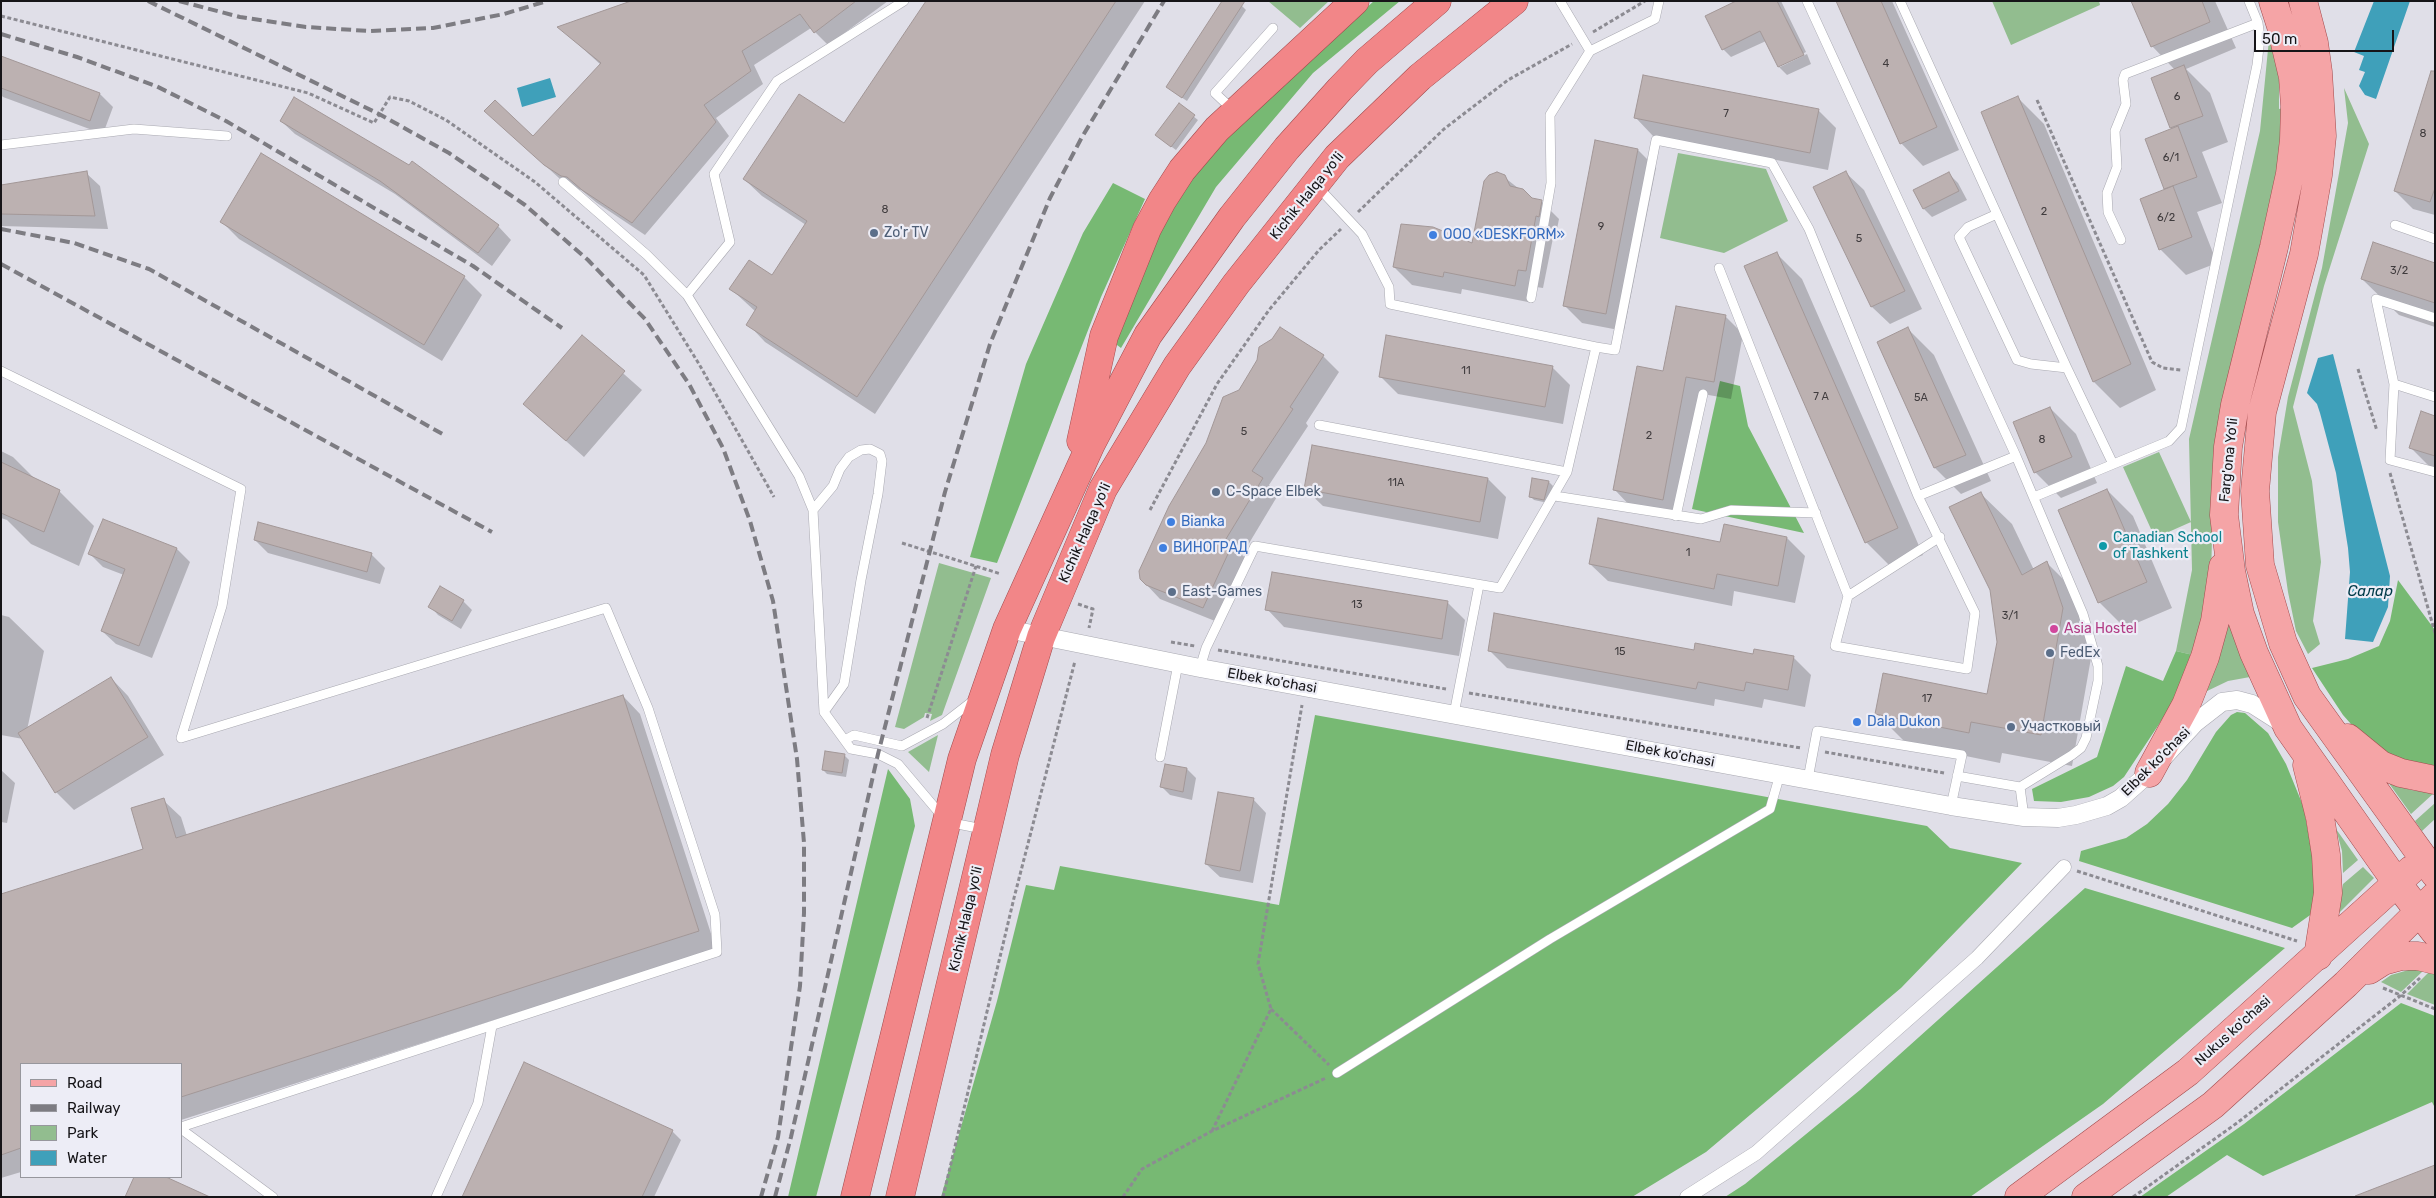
<!DOCTYPE html>
<meta charset="utf-8">
<style>
body{margin:0}
#map{position:relative;width:2436px;height:1198px;overflow:hidden;background:#e0dfe8;font-family:Rubik,sans-serif}
canvas{display:block}
.frame{position:absolute;inset:0;border:2px solid #161518;pointer-events:none}
.legend{position:absolute;left:20px;top:1063px;width:162px;height:115px;box-sizing:border-box;background:#ededf6;border:1px solid #97979d;margin:0;padding:6px 9px;list-style:none;font-size:15px;color:#161518}
.legend li{display:flex;align-items:center;gap:10px;height:25px}
.legend b{width:25px;border:1px solid #97979d}
.scale{position:absolute;left:2254px;top:30px;width:140px;height:22px;box-sizing:border-box;border:2px solid #161518;border-top:0;padding-left:6px;font-size:15px;line-height:18px;white-space:nowrap;color:#161518;-webkit-text-stroke:4px #ededf6;paint-order:stroke}
</style>
<div id="map">
<canvas width="2436" height="1198"></canvas>
<div class="frame"></div>
<ul class="legend">
<li><b style="height:6px;background:#f5a4a6"></b>Road</li>
<li><b style="height:6px;background:#7d7c82"></b>Railway</li>
<li><b style="height:14px;background:#92bd8f"></b>Park</li>
<li><b style="height:14px;background:#3fa0ba"></b>Water</li>
</ul>
<div class="scale">50 m</div>
</div>
<script>
const c = document.querySelector('canvas').getContext('2d');
c.lineJoin = 'round';
function fill(path, color) { c.fillStyle = color; c.fill(path, 'evenodd'); }
const shape = rows => new Path2D(rows.map(r => 'M' + r).join(''));
function strokePath(path, color, width, dash) { c.strokeStyle = color; c.lineWidth = width; c.lineCap = dash ? 'butt' : 'round'; c.setLineDash(dash || []); c.stroke(path); }
function drawText(font, color, halo, rows, align = 'center') {
  c.font = font + ' Rubik,sans-serif'; c.lineWidth = 4.5; c.setLineDash([]); c.textBaseline = 'middle'; c.strokeStyle = halo; c.fillStyle = color; for (const [text, x, y, turn = 0] of rows) {
    c.save(); c.translate(x, y); c.rotate((+turn || 0) * Math.PI / 180); c.textAlign = isNaN(turn) ? turn : align; if (halo) c.strokeText(text, 0, 0); c.fillText(text, 0, 0); c.restore();
  }
}
fill(shape([
 [1268,1,1329,1,1300,28],
 [1992,1,2099,1,2100,5,2011,45],
 [2270,29,2274,41,2279,80,2279,109,2289,107,2284,154,2214,456,2211,579,2193,655,2176,651,2192,570,2189,439,2260,131],
 [2344,88,2369,144,2324,286,2293,407,2312,481,2321,562,2313,621,2320,644,2308,654,2296,631,2288,592,2278,522,2278,457,2288,397,2322,268,2348,123],
 [1678,153,1766,169,1788,221,1724,253,1660,238],
 [2159,452,2191,522,2155,538,2123,467],
 [939,563,991,578,942,715,930,721,932,714,925,713,924,717,904,729,895,727],
 [2227,620,2250,677,2228,681,2205,692],
 [938,735,929,772,908,752],
 [2388,782,2411,790,2434,793,2411,814],
 [2435,803,2435,819,2422,831,2415,821],
 [2336,829,2358,860,2343,873,2342,851],
 [2363,867,2374,878,2338,914,2343,884],
 [2412,969,2424,970,2401,992,2381,982,2391,975],
 [2430,971,2435,973,2435,1005,2407,994]
]), '#92bd8f');
fill(shape([
 [1374,1,1400,1,1313,73,1216,187,1121,348,1113,342,1162,225,1208,153,1305,62],
 [1113,183,1145,199,1101,297,997,563,970,557,1026,364,1083,233],
 [1720,381,1740,386,1748,426,1804,533,1692,509],
 [2398,580,2435,630,2435,768,2415,764,2391,755,2366,741,2343,715,2312,668,2348,659,2379,646,2390,621],
 [2176,651,2193,655,2179,694,2124,777,2113,786,2089,797,2061,802,2034,801,2032,789,2097,757,2126,666,2163,681],
 [2237,712,2245,713,2268,733,2286,764,2304,808,2318,890,2313,913,2292,928,2079,861,2081,851,2126,838,2147,824,2168,804,2187,780,2216,732,2231,715],
 [1315,715,1927,826,1950,848,2022,863,1901,988,1706,1152,1632,1197,941,1197,997,1001,1026,885,1054,890,1060,866,1279,905],
 [888,769,910,799,915,826,816,1197,788,1197],
 [2085,888,2285,948,2103,1104,1970,1197,1725,1197,1745,1184,1860,1090],
 [2401,1003,2435,1016,2435,1108,2432,1102,2263,1176,2227,1155,2166,1197,2140,1197,2244,1124]
]), '#77b973');
fill(shape([
 [2374,1,2410,1,2376,99,2365,95,2359,86,2365,72,2359,70,2364,56,2354,52],
 [550,78,556,97,522,107,517,88],
 [2333,354,2390,576,2388,607,2373,642,2345,639,2350,572,2348,548,2336,473,2320,413,2317,404,2307,393,2318,358]
]), '#3fa0ba');
fill(shape([
 [721,1,888,1,828,45,811,28,754,65,763,84,716,118,729,136,645,235,597,203,581,190,575,189,559,178,499,124,533,137,601,65,559,27],
 [927,1,1145,1,875,414,765,342,748,324,756,312,731,289,772,277,806,225,762,196,744,179,844,125],
 [1738,1,1781,1,1806,52,1780,65,1780,67,1807,54,1811,64,1787,75,1779,67,1766,41,1731,57,1723,49],
 [1837,1,1892,1,1959,150,1923,166,1901,143],
 [2132,1,2215,1,2236,48,2186,69,2210,93,2228,142,2202,152,2222,203,2197,212,2217,263,2186,275,2160,249,2166,190,2147,140,2173,130,2171,128,2175,70,2152,46],
 [1242,6,1246,10,1187,101,1172,91,1168,87],
 [1,58,100,94,113,107,103,134,3,97,1,95],
 [2435,69,2435,215,2413,209,2395,191],
 [2018,98,2044,124,2156,390,2120,408,2094,382],
 [1179,105,1198,120,1176,150,1161,139],
 [1818,110,1836,128,1828,170,1653,136,1636,118],
 [281,121,409,167,498,226,511,240,492,266,395,194,295,134],
 [1638,150,1656,168,1624,331,1582,323,1564,305],
 [261,155,464,277,482,295,442,361,239,239,221,221],
 [86,173,100,186,108,229,1,226,1,187],
 [1846,173,1864,190,1922,309,1890,324,1872,307,1814,188],
 [1949,174,1958,183,1967,200,1932,217,1924,209],
 [1504,177,1532,199,1541,201,1559,219,1556,234,1554,233,1543,288,1536,287,1533,303,1462,289,1461,294,1412,285,1394,267,1473,245],
 [1776,253,1802,279,1923,555,1892,568,1866,542],
 [2435,264,2435,327,2399,315,2362,279],
 [1726,317,1743,334,1731,399,1703,394,1680,517,1632,508,1615,490,1664,373],
 [1908,329,1934,355,1991,481,1961,494,1935,468,1878,342],
 [582,337,642,390,584,457,524,404],
 [1323,356,1339,372,1306,423,1308,426,1269,485,1278,495,1242,555,1248,560,1220,623,1160,599,1144,582,1240,391,1259,360],
 [1552,367,1570,385,1563,424,1398,394,1380,376],
 [2050,408,2076,434,2097,483,2061,498,2035,472],
 [2435,417,2435,472,2411,448],
 [1,451,13,457,37,481,59,491,94,526,79,566,31,544,7,520,1,518],
 [1488,479,1506,497,1498,539,1323,506,1305,489],
 [1549,482,1553,486,1548,503,1534,500,1530,496],
 [2107,490,2133,516,2172,608,2125,628,2099,602],
 [1980,493,2012,524,2034,570,2047,563,2078,594,2094,641,2072,766,2002,753,2000,763,1907,744,1876,713,1988,696,1998,642],
 [1725,526,1787,538,1805,556,1795,603,1734,591,1732,606,1608,581,1590,564,1721,543],
 [255,540,371,554,385,568,380,584,268,553],
 [177,549,190,562,152,658,116,644,102,631,124,575,103,567,90,554],
 [441,588,463,601,472,610,461,629,438,615,430,606],
 [1447,602,1465,620,1459,656,1284,627,1267,609],
 [1,615,9,617,44,651,27,730,111,678,128,696,164,755,74,810,56,792,23,739,1,735],
 [1489,650,1695,651,1793,657,1811,675,1805,707,1764,699,1762,708,1715,699,1714,706,1507,668],
 [623,696,640,714,716,949,181,1120,181,1064,21,1064,21,1172,1,1178,1,895,144,849,163,800,181,817,187,836],
 [845,756,849,760,846,777,827,774,823,770],
 [1166,766,1187,769,1196,778,1192,800,1170,795,1162,787],
 [1,770,15,783,7,823,1,822],
 [1253,799,1266,813,1253,883,1220,877,1206,864],
 [672,1131,681,1140,654,1197,464,1197]
]), '#0003');
const building = shape([
 [631,1,856,1,814,33,800,14,742,51,751,71,704,105,716,122,632,223,582,190,567,177,561,176,544,165,484,111,495,100,533,136,601,63,557,27,631,1],
 [926,1,1116,1,857,397,746,325,757,307,729,289,749,260,772,275,807,221,743,179,799,94,844,123,926,1],
 [1222,1,1245,1,1182,98,1166,87,1222,1],
 [1736,1,1777,1,1804,55,1778,67,1760,31,1722,50,1705,16,1736,1],
 [1836,1,1881,1,1937,127,1900,144,1836,1],
 [2131,1,2202,1,2210,22,2151,47,2131,1],
 [1,56,100,93,90,121,1,88,1,56],
 [2184,65,2203,116,2170,128,2151,78,2184,65],
 [2431,71,2435,71,2435,188,2430,202,2394,191,2431,71],
 [1643,75,1819,109,1810,153,1634,118,1643,75],
 [2018,96,2131,364,2093,382,1981,112,2018,96],
 [294,97,409,165,412,161,499,225,478,253,380,181,280,121,294,97],
 [1179,103,1195,115,1171,147,1155,135,1179,103],
 [2178,126,2197,177,2164,189,2145,139,2178,126],
 [1595,140,1638,149,1606,314,1563,306,1595,140],
 [261,153,465,276,424,345,220,222,261,153],
 [87,171,95,216,1,214,1,185,87,171],
 [1846,171,1905,291,1871,307,1813,187,1846,171],
 [1497,172,1505,175,1510,186,1523,189,1532,198,1542,200,1539,217,1536,216,1526,271,1518,270,1515,286,1444,272,1443,277,1393,267,1401,224,1433,227,1472,243,1484,181,1489,175,1497,172],
 [1949,172,1959,191,1923,209,1913,190,1949,172],
 [2173,186,2192,237,2159,250,2140,199,2173,186],
 [2373,242,2435,263,2435,303,2361,279,2373,242],
 [1777,252,1898,528,1865,543,1744,266,1777,252],
 [1676,306,1726,315,1714,382,1686,377,1663,500,1613,490,1637,366,1663,371,1676,306],
 [1280,327,1324,355,1290,407,1293,409,1252,471,1263,478,1226,539,1233,543,1203,608,1146,585,1140,579,1139,571,1169,506,1206,443,1223,397,1239,390,1257,360,1259,347,1272,339,1280,327],
 [1908,327,1966,455,1934,468,1877,342,1908,327],
 [582,335,625,371,566,441,523,404,582,335],
 [1386,335,1553,366,1545,407,1379,377,1386,335],
 [2050,407,2072,457,2034,473,2013,422,2050,407],
 [2421,411,2435,416,2435,456,2409,448,2421,411],
 [1312,445,1488,478,1480,522,1304,489,1312,445],
 [1,462,60,490,44,532,1,513,1,462],
 [1532,478,1549,481,1544,500,1529,497,1532,478],
 [2107,489,2147,582,2098,603,2058,510,2107,489],
 [1981,492,2022,575,2047,561,2063,608,2041,735,1971,722,1969,733,1875,714,1883,673,1987,694,1997,642,1990,590,1949,507,1981,492],
 [1598,518,1720,542,1724,524,1787,537,1778,586,1717,574,1714,589,1589,564,1598,518],
 [103,519,177,548,139,646,101,631,125,569,88,554,103,519],
 [258,522,372,553,367,572,254,540,258,522],
 [1272,572,1448,601,1442,639,1265,610,1272,572],
 [440,586,464,600,452,621,428,607,440,586],
 [1494,613,1694,650,1695,643,1753,654,1754,649,1794,656,1788,690,1746,682,1744,691,1698,682,1696,689,1488,651,1494,613],
 [111,677,148,737,55,793,18,733,111,677],
 [623,695,699,931,181,1097,181,1064,21,1064,21,1148,1,1155,1,894,143,849,131,808,164,798,176,838,623,695],
 [825,751,845,754,842,773,822,770,825,751],
 [1165,764,1187,768,1183,792,1160,787,1165,764],
 [1218,792,1254,798,1240,871,1205,864,1218,792],
 [524,1062,673,1130,642,1197,462,1197,524,1062],
 [2435,1165,2435,1197,2355,1197,2355,1196,2435,1165],
 [134,1177,166,1177,210,1197,125,1197,134,1177]
]);
fill(building, '#bcb1b1');
strokePath(building, '#a29797', 1);
const service = shape([
 [904,1,777,81,714,174,730,242,687,295,799,476,813,510,824,712,851,749,878,754,898,764,947,822,983,829],
 [1560,1,1590,51],
 [1807,1,2016,456,1918,496],
 [1900,1,2067,368,2113,464],
 [1233,110,1215,93,1273,28],
 [1,145,134,129,227,136],
 [563,182,647,255,687,295],
 [1997,214,1968,227,1959,237,2017,360,2031,364,2067,368],
 [2395,225,2435,239],
 [2121,240,2108,212,2107,193,2117,167,2115,131,2126,104,2123,80,2125,74,2258,23],
 [1531,298,1551,183,1550,115,1590,51,1655,19,1659,1],
 [2435,318,2376,299,2394,384,2390,460,2435,472],
 [1596,347,1615,350,1656,140,1772,163,1809,229,1918,496,1975,613,1967,669,1835,646,1848,596,1719,268],
 [1,371,241,489,222,606,181,738],
 [2394,384,2435,397],
 [1319,425,1567,472],
 [1555,496,1701,519,1731,510,1816,513],
 [2034,497,2169,441,2181,428,2257,65,2260,38,2258,23,2249,1],
 [813,510,833,486,840,469,849,457,861,450,870,449,880,454,882,461,878,494,861,580,844,684,824,712],
 [1676,516,1703,394],
 [1848,596,1940,537],
 [1200,668,1206,648,1255,546,1500,588,1567,472,1596,347,1390,304,1389,287,1362,234,1317,186],
 [1454,714,1479,585],
 [845,740,854,735,902,746,943,724,974,700],
 [1160,757,1178,664],
 [1957,776,2020,787,2072,755,2081,748,2086,738,2098,681,2098,666,2083,614,2016,456],
 [1808,779,1817,731,1962,755,1951,806],
 [2020,787,2024,817],
 [1337,1073,1550,939,1770,809,1780,774],
 [181,1127,717,952,715,915,648,708,606,608,181,738],
 [181,1129,273,1197],
 [436,1197,478,1103,492,1026]
]);
const pedestrian = shape([
 [1687,1197,1756,1153,1977,958,2064,867]
]);
const minor = shape([
 [1007,629,1200,668,1951,806,2024,817,2058,818,2076,815,2107,806,2121,798,2149,773,2195,723,2222,702,2237,700,2252,704,2285,725]
]);
const primary = shape([
 [2273,1,2281,26,2293,77,2295,106,2294,140,2290,174,2274,247,2235,405,2228,447,2224,515,2231,571,2240,614,2254,653,2288,728,2397,883,2435,932],
 [2303,1,2314,43,2318,72,2322,136,2318,175,2304,254,2262,412,2255,491,2260,565,2283,643,2307,696,2435,874],
 [2348,738,2381,765,2401,773,2435,780],
 [2307,765,2320,817,2326,855,2328,893,2318,956],
 [2149,773,2186,705,2205,657,2215,621,2223,567],
 [2369,970,2383,961,2401,956,2418,956,2435,960],
 [2019,1197,2188,1072,2411,870],
 [2086,1197,2213,1105,2346,984,2435,896]
]);
const trunk = shape([
 [1081,441,1104,336,1147,229,1162,201,1182,170,1217,129,1355,1],
 [855,1197,962,759,1007,629,1091,444,1148,335,1232,217,1287,148,1340,89,1367,61,1437,1],
 [900,1197,1005,755,1041,637,1103,489,1177,366,1236,284,1337,157,1420,77,1514,1]
]);
strokePath(service, '#a9a9b1', 10);
strokePath(pedestrian, '#a9a9b1', 15);
strokePath(minor, '#a9a9b1', 19);
strokePath(primary, '#a24b4d', 29);
strokePath(trunk, '#a24b4d', 29);
strokePath(shape([
 [1,16,308,93,374,123,390,97,409,101,446,120,535,182,644,275,699,364,774,497],
 [1593,32,1645,1],
 [2037,100,2152,362,2163,368,2181,370],
 [1358,212,1444,129,1508,80,1572,44],
 [2358,369,2377,431],
 [2390,473,2435,633],
 [1150,510,1217,384,1269,310,1319,250,1341,229],
 [902,543,1001,574],
 [1078,604,1093,609,1089,628],
 [1171,642,1195,646],
 [1218,650,1446,689],
 [1469,693,1801,748],
 [927,718,976,566],
 [1825,752,1944,773],
 [2077,871,2297,941],
 [2383,988,2435,1009],
 [1271,1009,1329,1065],
 [1212,1131,1271,1009,1258,964,1302,705],
 [943,1197,1014,898,1075,661],
 [1123,1197,1142,1169,1212,1131,1326,1078],
 [2133,1197,2237,1123,2400,996,2420,978]
]), '#8c8b92', 3, [4, 2.5]);
strokePath(service, '#fff', 9);
strokePath(pedestrian, '#fff', 14);
strokePath(minor, '#fff', 18);
strokePath(primary, '#f5a4a6', 28);
strokePath(trunk, '#f28688', 28);
strokePath(shape([
 [148,1,379,114,449,153,525,205,588,260,645,319,689,384,723,448,750,521,773,601,797,759,804,843,804,913,800,986,778,1137,761,1197],
 [179,1,240,17,306,27,370,31,433,28,504,14,547,1],
 [1,34,77,57,156,86,226,121,473,266,562,328],
 [1,229,74,243,149,269,446,436],
 [1,264,492,532],
 [775,1197,791,1137,878,754,945,492,990,344,1050,198,1082,137,1164,1]
]), '#7d7c82', 4, [10, 5]);
for (const [x, y, r, color] of [
 [874,233,5,"#5c6f8a"],
 [1433,235,5,"#3f7fe0"],
 [1216,492,5,"#5c6f8a"],
 [1171,522,5,"#3f7fe0"],
 [2103,546,5,"#0f9aa8"],
 [1163,548,5,"#3f7fe0"],
 [1172,592,5,"#5c6f8a"],
 [2054,629,5,"#d1479c"],
 [2050,653,5,"#5c6f8a"],
 [1857,722,5,"#3f7fe0"],
 [2011,727,5,"#5c6f8a"]
]) { const dot = new Path2D(); dot.arc(x, y, r, 0, 2 * Math.PI); c.fillStyle = color; c.fill(dot); strokePath(dot, '#ededf6', 2); }
drawText('11px', '#403c3e', null, [
 ["4",1886,64],
 ["6",2177,97],
 ["7",1726,114],
 ["8",2423,134],
 ["6/1",2171,158],
 ["8",885,210],
 ["2",2044,212],
 ["6/2",2166,218],
 ["9",1601,227],
 ["5",1859,239],
 ["3/2",2399,271],
 ["11",1466,371],
 ["7 А",1821,397],
 ["5A",1921,398],
 ["5",1244,432],
 ["2",1649,436],
 ["8",2042,440],
 ["11A",1396,483],
 ["1",1688,553],
 ["13",1357,605],
 ["3/1",2010,616],
 ["15",1620,652],
 ["17",1927,699]
]);
drawText('14px', '#161518', '#ededf6', [
 ["Kichik Halqa yo'li",1307,196,-51],
 ["Farg'ona Yo'li",2229,460,-84],
 ["Kichik Halqa yo'li",1085,533,-66],
 ["Elbek ko'chasi",1272,681,10],
 ["Elbek ko'chasi",1670,754,11],
 ["Elbek ko'chasi",2156,762,-45],
 ["Kichik Halqa yo'li",966,919,-77],
 ["Nukus ko'chasi",2233,1031,-42]
]);
drawText('14px', '#4e5e75', '#ededf6', [
 ["Zo'r TV",884,233],
 ["C-Space Elbek",1226,492],
 ["East-Games",1182,592],
 ["FedEx",2060,653],
 ["Участковый",2021,727]
], 'left');
drawText('14px', '#366cbe', '#ededf6', [
 ["ООО «DESKFORM»",1443,235],
 ["Bianka",1181,522],
 ["ВИНОГРАД",1173,548],
 ["Dala Dukon",1867,722]
], 'left');
drawText('14px', '#0d838f', '#ededf6', [
 ["Canadian School",2113,538],
 ["of Tashkent",2113,554]
], 'left');
drawText('14px', '#b23c85', '#ededf6', [
 ["Asia Hostel",2064,629]
], 'left');
drawText('italic 15px', '#003b49', '#ededf6', [
 ["Салар",2370,592]
]);
</script>
